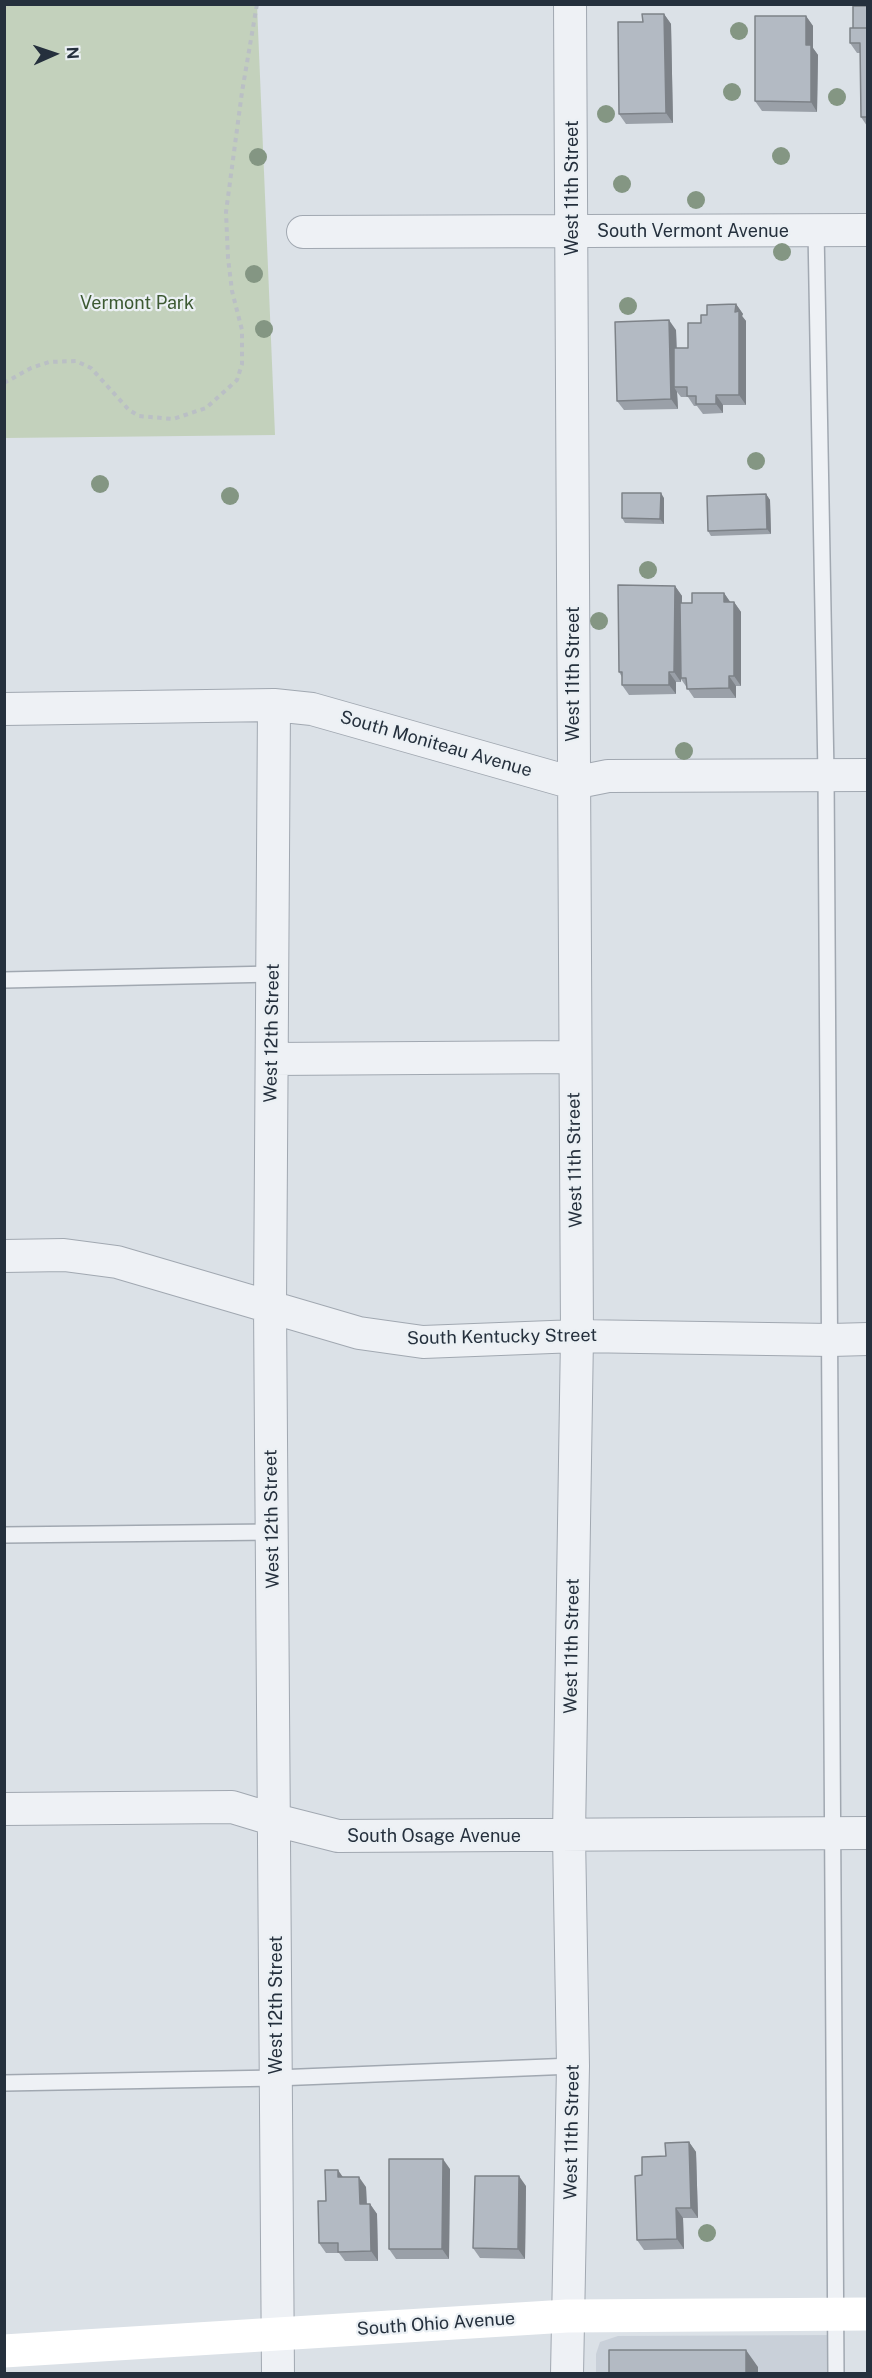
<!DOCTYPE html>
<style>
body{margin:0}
#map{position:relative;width:872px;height:2378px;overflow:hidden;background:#dbe1e7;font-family:"Public Sans",sans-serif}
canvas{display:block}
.frame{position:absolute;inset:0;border:6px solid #25303d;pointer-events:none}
.north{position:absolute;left:24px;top:24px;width:60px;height:60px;-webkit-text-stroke:4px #ebf0f4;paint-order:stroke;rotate:87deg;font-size:16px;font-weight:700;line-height:24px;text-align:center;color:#25303d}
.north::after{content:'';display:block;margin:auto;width:21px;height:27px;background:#25303d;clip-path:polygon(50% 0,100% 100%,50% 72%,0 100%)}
</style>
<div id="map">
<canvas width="872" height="2378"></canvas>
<div class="frame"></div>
<div class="north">N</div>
</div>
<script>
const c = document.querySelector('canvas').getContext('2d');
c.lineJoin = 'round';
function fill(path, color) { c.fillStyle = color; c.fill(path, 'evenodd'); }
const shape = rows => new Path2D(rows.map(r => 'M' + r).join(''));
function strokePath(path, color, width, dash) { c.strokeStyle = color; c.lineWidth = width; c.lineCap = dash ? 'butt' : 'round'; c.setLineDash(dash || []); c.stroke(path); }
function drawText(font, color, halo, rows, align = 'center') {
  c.font = font + ' "Public Sans",sans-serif'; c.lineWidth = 4.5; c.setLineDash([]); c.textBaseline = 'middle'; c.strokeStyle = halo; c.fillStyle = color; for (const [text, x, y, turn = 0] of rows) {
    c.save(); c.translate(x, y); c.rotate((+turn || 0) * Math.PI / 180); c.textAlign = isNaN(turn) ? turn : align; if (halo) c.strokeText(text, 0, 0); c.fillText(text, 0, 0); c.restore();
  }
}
fill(shape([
 [836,2335,836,2373,596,2374,596,2354,600,2342,618,2336]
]), '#c9d0d9');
fill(shape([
 [4,5,257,5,275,435,5,438]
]), '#c3d1bc');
const service = shape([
 [816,230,826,774,836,2374],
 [4,980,273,974],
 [4,1535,272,1532],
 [4,2083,276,2078,573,2066]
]);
const minor = shape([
 [303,232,868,230],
 [274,705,270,1306,278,2374],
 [4,709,274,705,312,709,573,783,608,776,868,775],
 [272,1059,574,1057],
 [4,1256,64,1255,117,1262,359,1333,423,1342,577,1336,831,1340,868,1339],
 [4,1809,232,1807,275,1820,338,1836,868,1833],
 [567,2374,573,2066,569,1835,577,1336,570,4]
]);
strokePath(service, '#a1a8b1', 18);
strokePath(minor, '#a1a8b1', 34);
strokePath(shape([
 [4,383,31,368,49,362,76,361,91,368,129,410,139,416,173,419,206,408,237,380,242,364,242,330,232,291,228,258,226,212,242,92,257,4]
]), '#babfc5', 4, [4.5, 4.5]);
strokePath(service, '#eef1f5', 15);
strokePath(minor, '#eef1f5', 32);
strokePath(shape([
 [4,2351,567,2316,868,2314]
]), '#fff', 33);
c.fillStyle = '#849683';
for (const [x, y] of [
 [739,31],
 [732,92],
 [837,97],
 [606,114],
 [781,156],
 [258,157],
 [622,184],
 [696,200],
 [782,252],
 [254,274],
 [628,306],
 [264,329],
 [756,461],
 [100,484],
 [230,496],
 [648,570],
 [599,621],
 [684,751],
 [707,2233]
]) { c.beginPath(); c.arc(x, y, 9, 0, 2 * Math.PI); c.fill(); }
fill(shape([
 [867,6,867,126,861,117,860,53,857,53,850,43,853,28],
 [664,14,671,24,673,123,626,124,619,114,643,22],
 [806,16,813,26,813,48,818,55,817,112,762,111,755,101],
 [736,304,743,314,742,316,746,321,746,405,723,405,723,413,703,414,697,406,694,406,688,397,681,397,677,392,678,409,624,410,617,401,676,330,677,348,688,348,701,323,707,315],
 [766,494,770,500,771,534,711,536,708,531],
 [664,498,664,524,625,523,622,518],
 [675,586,682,596,681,603,692,603,724,593,730,602,734,602,741,612,741,686,736,686,736,698,694,698,681,679,681,682,676,682,676,694,629,695,622,685,622,677,619,672],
 [689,2142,696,2152,698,2218,683,2218,684,2249,644,2250,637,2240,642,2175,666,2156],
 [450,2169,449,2259,396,2259,389,2249],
 [343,2177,366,2187,367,2204,370,2204,377,2214,378,2261,345,2261,339,2253,326,2253,319,2243,326,2201],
 [526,2186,525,2259,480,2258,473,2248]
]), '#9aa0a8');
fill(shape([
 [664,14,671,24,673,123,666,113],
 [806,16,813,26,813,48,818,55,817,112,811,102,806,45],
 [736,304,743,314,742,316,746,321,746,405,739,395],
 [669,320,676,330,677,387,674,387,677,392,678,409,671,399],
 [716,395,723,405,723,413,716,404],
 [661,493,664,498,664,524,660,519],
 [766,494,770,500,771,534,767,529],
 [675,586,682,596,681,682,674,672],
 [724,593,731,603,724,602],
 [734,602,741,612,741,686,734,676],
 [669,672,676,682,676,694,669,685],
 [729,676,736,686,736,698,729,688],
 [689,2142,696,2152,698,2218,691,2208],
 [443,2159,450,2169,449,2259,442,2249],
 [338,2170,345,2180,338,2177],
 [519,2176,526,2186,525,2259,518,2249],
 [359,2177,366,2187,367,2214,360,2204],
 [370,2204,377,2214,378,2261,371,2251],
 [676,2208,683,2218,684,2249,677,2239],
 [746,2350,758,2367,758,2373,746,2373]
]), '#7d8288');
const building = shape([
 [853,6,867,6,867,28,853,28,853,6],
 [642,14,664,14,666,113,619,114,618,22,643,22,642,14],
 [755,16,806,16,806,45,811,45,811,102,755,101,755,16],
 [850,28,867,28,867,117,861,117,860,43,850,43,850,28],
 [736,304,735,312,739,311,739,395,716,395,716,404,696,404,696,396,687,396,687,387,674,387,674,348,688,348,688,323,701,323,701,315,707,315,707,305,736,304],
 [669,320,671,399,617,401,615,322,669,320],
 [622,493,661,493,660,519,622,518,622,493],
 [766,494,767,529,708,531,707,496,766,494],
 [618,585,675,586,674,672,669,672,669,685,622,685,622,672,619,672,618,585],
 [692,593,724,593,724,602,734,602,734,676,729,676,729,688,687,689,686,678,681,678,680,603,692,603,692,593],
 [689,2142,691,2208,676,2208,677,2239,637,2240,635,2176,642,2175,642,2157,666,2156,665,2143,689,2142],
 [389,2159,443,2159,442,2249,389,2249,389,2159],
 [325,2170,338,2170,338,2177,359,2177,360,2204,370,2204,371,2251,338,2252,338,2243,319,2243,318,2201,326,2201,325,2170],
 [475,2176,519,2176,518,2249,473,2248,475,2176],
 [609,2350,746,2350,746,2373,609,2373,609,2350]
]);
fill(building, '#b3bac3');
strokePath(building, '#7d8288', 1.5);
drawText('18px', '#25303d', '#ebf0f4', [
 ["West 11th Street",572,188,-90],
 ["South Vermont Avenue",693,231],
 ["West 11th Street",573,674,-90],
 ["South Moniteau Avenue",436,744,16],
 ["West 12th Street",272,1033,-89],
 ["West 11th Street",575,1160,-91],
 ["South Kentucky Street",502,1337,-1],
 ["West 12th Street",272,1519,-91],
 ["West 11th Street",572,1646,-89],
 ["South Osage Avenue",434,1836],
 ["West 12th Street",276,2005,-90],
 ["West 11th Street",572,2132,-89],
 ["South Ohio Avenue",436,2324,-4]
]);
drawText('18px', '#3c5932', '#ebf0f4', [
 ["Vermont Park",137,303]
]);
</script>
